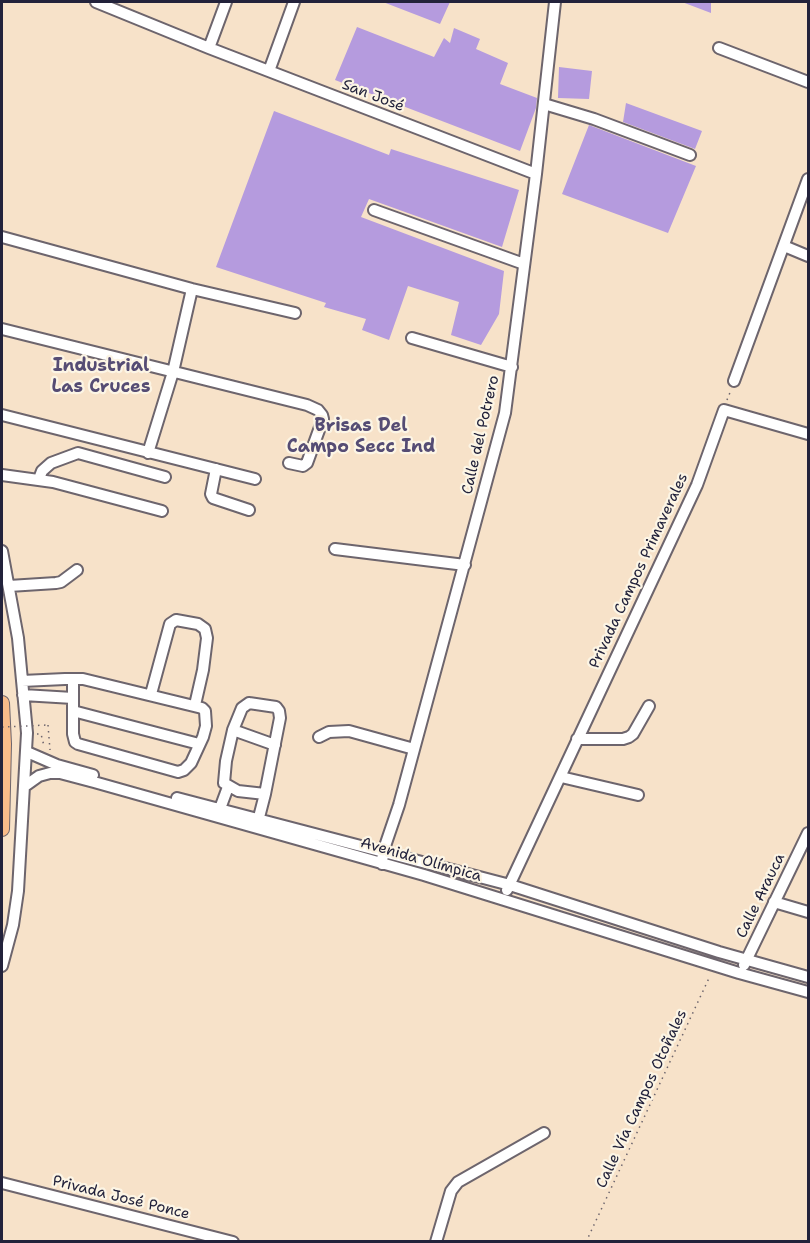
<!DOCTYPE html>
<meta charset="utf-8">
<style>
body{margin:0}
#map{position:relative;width:810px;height:1243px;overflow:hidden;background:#f7e2c9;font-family:"Shantell Sans",sans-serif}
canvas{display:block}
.frame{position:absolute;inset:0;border:3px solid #22223b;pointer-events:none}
</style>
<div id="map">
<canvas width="810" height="1243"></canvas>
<div class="frame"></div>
</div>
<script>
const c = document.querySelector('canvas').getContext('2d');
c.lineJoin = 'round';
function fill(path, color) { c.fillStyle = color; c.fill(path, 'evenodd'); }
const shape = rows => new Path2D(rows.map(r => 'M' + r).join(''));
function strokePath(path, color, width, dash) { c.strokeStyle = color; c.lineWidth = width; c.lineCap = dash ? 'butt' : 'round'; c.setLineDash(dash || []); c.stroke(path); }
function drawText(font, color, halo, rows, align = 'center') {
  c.font = font + ' "Shantell Sans",sans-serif'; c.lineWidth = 4.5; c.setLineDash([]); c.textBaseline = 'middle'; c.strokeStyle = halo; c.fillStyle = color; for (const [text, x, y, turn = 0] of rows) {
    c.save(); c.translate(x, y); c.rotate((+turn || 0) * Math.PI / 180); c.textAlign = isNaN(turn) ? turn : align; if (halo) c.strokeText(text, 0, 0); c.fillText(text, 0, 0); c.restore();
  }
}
fill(shape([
 [383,2,450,2,440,24],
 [682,2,711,2,711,13],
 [357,27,434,57,444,38,450,43,454,28,480,39,476,49,508,63,500,84,537,98,536,108,520,151,335,80],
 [559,67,592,71,589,99,558,98],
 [626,103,702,131,695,149,623,122],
 [274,111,389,155,391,149,519,190,502,247,369,199,361,217,504,271,499,314,481,345,451,335,459,302,408,286,389,340,362,330,366,319,324,307,326,303,216,267],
 [589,125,696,166,668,233,562,194]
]), '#b59bde');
const minor = shape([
 [96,2,209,48,536,174],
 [209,48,226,2],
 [719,48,808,82],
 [269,71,294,2],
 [544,104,594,119,690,155],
 [374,210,524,264],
 [2,237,192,289,295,313],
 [784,246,808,256],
 [2,329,307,405,318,410,322,415,323,419,307,463,303,466,289,463],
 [412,338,512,367],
 [734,381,808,179],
 [2,415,255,479],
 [148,453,173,372,192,289],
 [216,469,211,494,213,498,249,510],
 [2,475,53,482,162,511],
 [39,479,42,471,51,463,78,453,165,477],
 [335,549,465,565],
 [2,551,18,638,27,733,18,891,13,925,2,966],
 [9,586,56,583,61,582,77,570],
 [22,681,65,679,83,679,202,708,205,711,206,726,203,737,191,763,184,770,178,772,78,744,75,742,73,734,73,679],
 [151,694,170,624,176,620,198,624,205,629,207,638,203,670,195,705],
 [23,695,73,698],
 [249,703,276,707,279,711,280,718,265,794,238,791,224,783,226,761,233,730,242,708,249,703],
 [73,711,199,744],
 [233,730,275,745],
 [319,737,329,732,349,731,414,749],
 [577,739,623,739,629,737,633,734,649,706],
 [27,752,57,765,93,775],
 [561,777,638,795],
 [25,786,39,776,50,773,60,773,94,782,424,875,739,973,808,992],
 [177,798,510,885,719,952,808,977],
 [218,814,228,787],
 [257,825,265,794],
 [382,864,383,852,399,805,505,413,536,174,555,2],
 [507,890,697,485,724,410,808,434],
 [774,902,808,912],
 [744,965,808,833],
 [2,1183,233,1242],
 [436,1242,451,1191,458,1182,544,1133]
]);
const major = shape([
 [2,703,4,744,2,829]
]);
strokePath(minor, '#6d656d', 14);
strokePath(major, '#6d656d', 16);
strokePath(shape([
 [727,400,731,390],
 [48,725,50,750],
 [37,734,41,734,44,746],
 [586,1242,710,976]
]), '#6d656d', 1.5, [1.5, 4.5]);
strokePath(minor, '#fff', 10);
strokePath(major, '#f9bc8a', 14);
strokePath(shape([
 [2,727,48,725]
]), '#6d656d', 1.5, [1.5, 4.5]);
drawText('15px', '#22223b', '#fcf5e5', [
 ["San José",373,96,21],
 ["Calle del Potrero",481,435,-77],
 ["Privada Campos Primaverales",639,571,-65],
 ["Avenida Olímpica",421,860,16],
 ["Calle Arauca",761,896,-64],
 ["Calle Vía Campos Otoñales",642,1099,-65],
 ["Privada José Ponce",121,1198,14]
]);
drawText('bold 18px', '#554c74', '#fcf5e5', [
 ["Industrial",101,366],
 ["Las Cruces",101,387],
 ["Brisas Del",361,426],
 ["Campo Secc Ind",361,447]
]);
</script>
